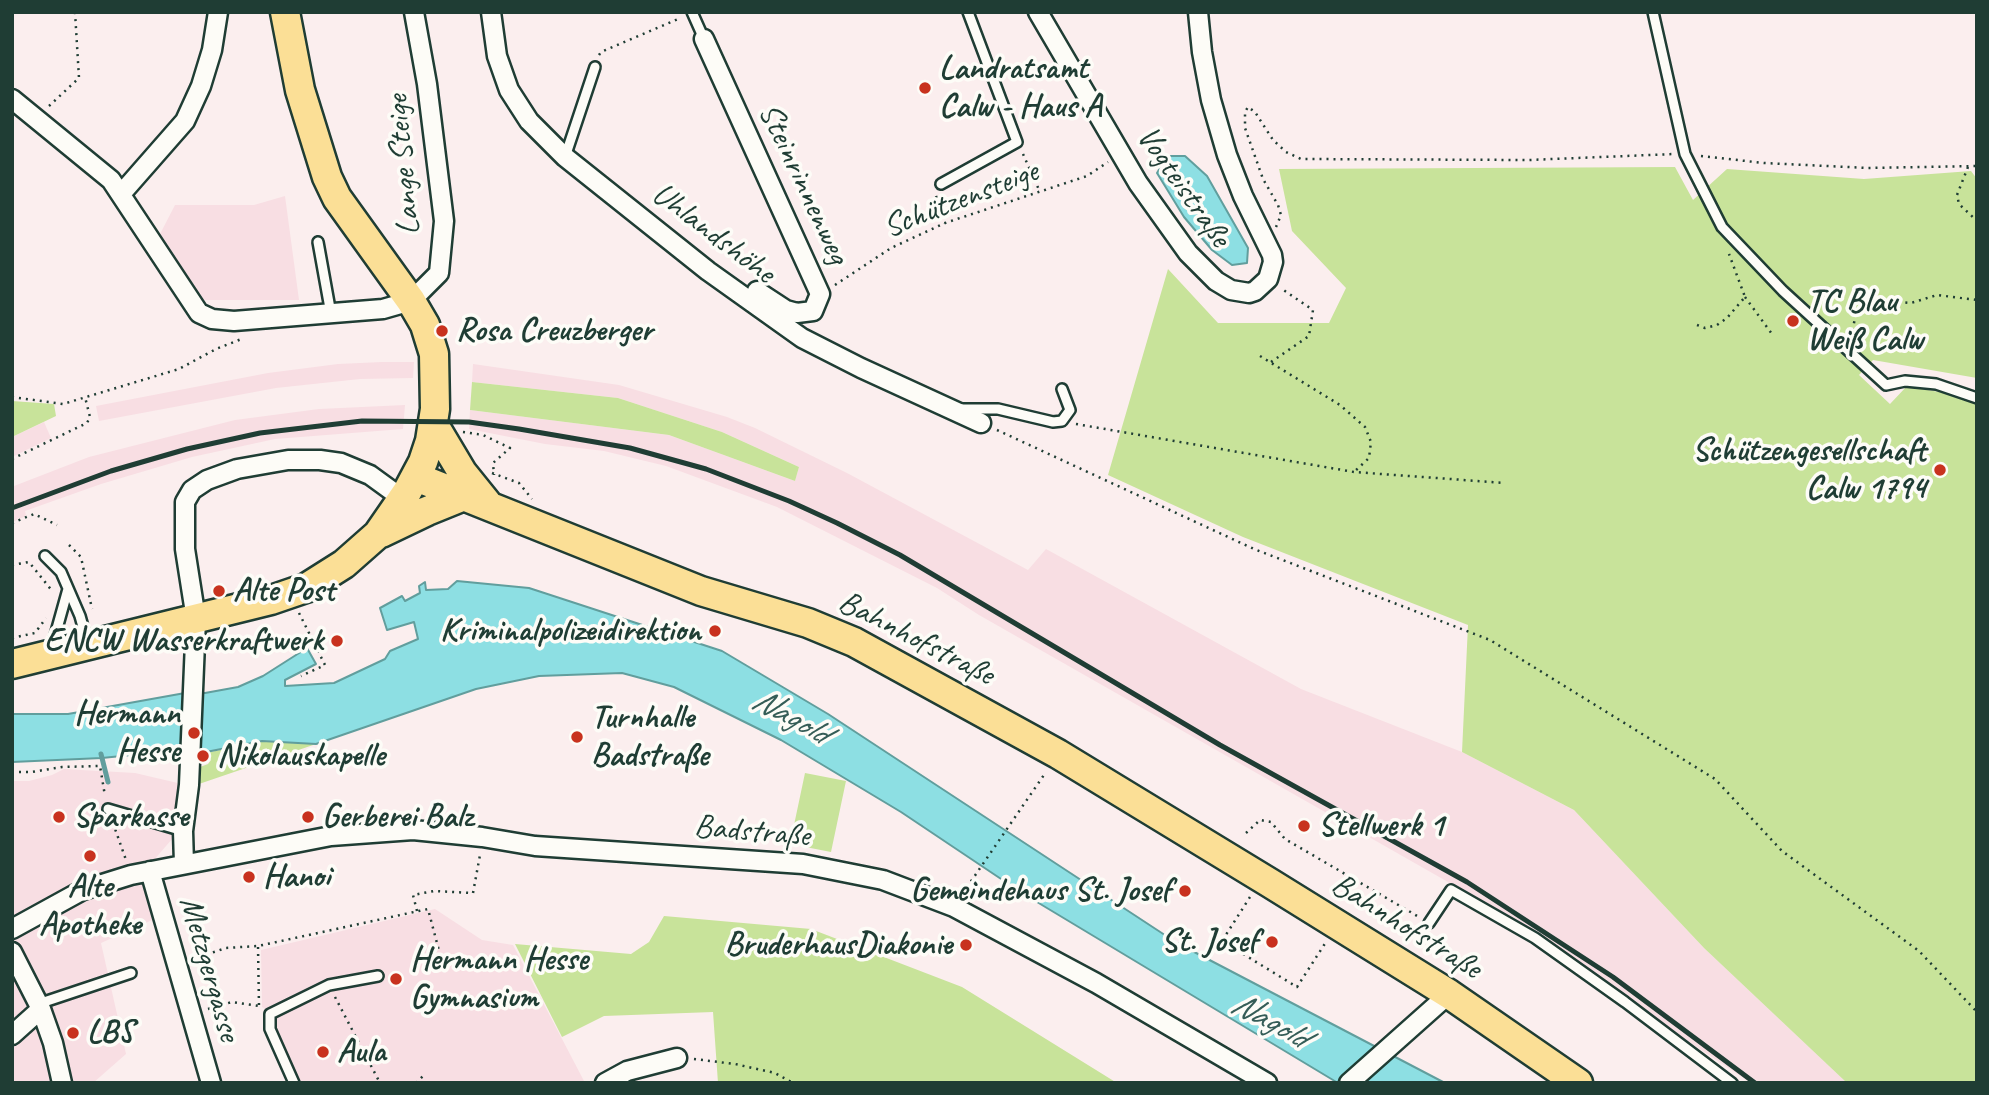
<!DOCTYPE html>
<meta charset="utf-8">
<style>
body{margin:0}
#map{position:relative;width:1989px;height:1095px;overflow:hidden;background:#fbeeee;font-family:Caveat,sans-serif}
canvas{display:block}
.frame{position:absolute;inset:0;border:14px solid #1f3d34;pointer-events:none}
</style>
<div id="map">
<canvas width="1989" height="1095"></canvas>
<div class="frame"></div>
</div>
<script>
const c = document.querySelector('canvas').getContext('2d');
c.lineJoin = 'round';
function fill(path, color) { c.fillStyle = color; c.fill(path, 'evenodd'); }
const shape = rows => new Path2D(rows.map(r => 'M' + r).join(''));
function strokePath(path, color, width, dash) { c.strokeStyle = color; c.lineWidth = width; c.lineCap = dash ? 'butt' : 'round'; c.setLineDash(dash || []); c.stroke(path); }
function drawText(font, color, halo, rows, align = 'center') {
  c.font = font + ' Caveat,sans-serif'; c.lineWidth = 7; c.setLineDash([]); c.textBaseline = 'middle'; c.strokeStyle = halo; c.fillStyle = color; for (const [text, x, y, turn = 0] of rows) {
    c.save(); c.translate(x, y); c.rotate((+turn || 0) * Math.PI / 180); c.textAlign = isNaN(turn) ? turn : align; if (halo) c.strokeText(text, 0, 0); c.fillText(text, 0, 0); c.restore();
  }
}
fill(shape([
 [285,196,299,300,195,300,158,238,175,205,254,205],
 [382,362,414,362,413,378,360,379,276,388,99,421,96,406,268,373,338,364],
 [473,364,619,385,727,417,755,428,847,473,1028,570,1046,549,1301,689,1462,752,1574,810,1704,948,1847,1083,1751,1083,1448,882,979,615,937,588,777,507,666,466,604,451,545,444,469,429,470,410,669,435,795,481,799,467,722,432,618,398,472,382],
 [405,405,403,429,275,439,192,457,101,484,25,511,26,516,12,522,14,486,89,457,235,420,319,409],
 [44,422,51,438,12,457,12,437],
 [64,769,135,773,182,784,173,838,153,861,168,913,101,943,126,1054,93,1083,12,1083,12,781,29,781,52,775],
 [435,909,482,940,513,945,584,1081,582,1083,288,1083,267,1028,269,1012,262,1007,261,950]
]), '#f8dee3');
fill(shape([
 [1675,167,1693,200,1727,169,1864,179,1971,171,1977,179,1977,378,1873,360,1859,375,1890,404,1907,386,1960,396,1977,404,1977,1083,1847,1083,1704,948,1574,810,1462,752,1468,625,1243,537,1108,475,1168,269,1218,323,1329,323,1346,288,1292,231,1279,169],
 [472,382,618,398,722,432,799,467,795,481,669,435,470,410],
 [12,401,54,404,56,416,12,437],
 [262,741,316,744,199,784,200,767,208,764,211,760,206,753],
 [805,773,846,781,831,852,790,844],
 [664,916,811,929,962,987,1117,1083,718,1083,713,1012,604,1016,562,1037,515,944,631,954,649,942]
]), '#c8e39a');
const water = shape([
 [1167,156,1185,156,1207,176,1248,248,1247,263,1232,265,1212,250,1184,217,1157,173,1167,156],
 [457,581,529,588,722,651,828,714,1177,943,1445,1083,1338,1083,1022,893,901,812,781,740,674,687,622,673,539,676,476,689,316,744,262,741,206,752,180,750,102,758,12,762,12,714,68,714,185,693,205,693,238,687,263,676,307,648,316,664,285,680,285,686,334,683,385,659,390,651,418,639,414,622,387,630,380,608,402,596,405,601,420,593,419,586,425,582,426,590,448,589,457,581]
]);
fill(water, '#8ddfe3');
strokePath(water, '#619e9d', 2);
strokePath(shape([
 [101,754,108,782]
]), '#619e9d', 5);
const lane = shape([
 [692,12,704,39],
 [1653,12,1685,154,1722,227,1783,291,1886,385,1905,381,1936,384,1977,398],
 [565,157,595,67],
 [941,184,1017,142,968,12],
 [318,242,331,314],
 [961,409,998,409,1053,422,1062,421,1070,410,1062,389],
 [45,556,61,572,80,616,87,641],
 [51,650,68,589],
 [108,809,183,831],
 [1429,923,1451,890,1535,938,1625,1002,1732,1083],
 [38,1004,131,973],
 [294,1083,270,1029,270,1014,329,985,378,976]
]);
const street = shape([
 [491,12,497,56,509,90,529,121,565,157,708,271,802,338,861,368,981,423],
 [1038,12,1138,183,1188,253,1216,281,1231,290,1249,293,1255,291,1268,279,1273,262,1272,255,1243,196,1227,155,1211,100,1202,52,1198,12],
 [704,39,820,294,813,311,797,313,786,310,757,291],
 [12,99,111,180,199,313,212,319,234,321,383,309,411,301,439,273,444,221,427,84,414,12],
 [121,194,185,121,201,86,212,50,218,12],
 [184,864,183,831,189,785,196,619,185,549,185,502,192,490,207,480,237,469,288,460,320,460,341,463,370,475,403,499],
 [150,871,211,1083],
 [12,929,83,890,131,875,331,836,413,830,482,837,535,846,803,864,883,880,954,907,1096,983,1267,1083],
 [12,952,41,1009,53,1043,62,1083],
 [12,1035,41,1009],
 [605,1083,627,1071,677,1058],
 [1349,1083,1449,994]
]);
const primary = shape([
 [434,425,462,472,487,503],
 [416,477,701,591,808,623,854,642,1058,754,1270,883,1449,994,1578,1083],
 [381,533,427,511,464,496],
 [12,664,271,600,306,588,344,564,378,534,407,492,423,462,430,441,435,409,434,354,425,325,411,301,337,198,327,177,300,90,285,12]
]);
strokePath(lane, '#1f3d34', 14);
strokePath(street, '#1f3d34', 23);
strokePath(primary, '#1f3d34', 33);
strokePath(shape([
 [599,55,601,52,678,19],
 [49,106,79,78,75,12],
 [1023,154,1040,192],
 [1701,156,1764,163,1868,168,1977,166],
 [1968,167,1957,195,1959,204,1977,221],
 [936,196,945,223],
 [1276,227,1281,215,1278,205,1263,179,1245,128,1245,112,1248,107,1255,112,1273,140,1286,152,1301,159,1529,160,1674,154],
 [835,285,891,248,945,223,1087,176,1108,162],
 [1745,297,1772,334],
 [1697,325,1705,328,1717,325,1727,318,1745,297,1729,254],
 [1851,337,1860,295,1864,292,1888,301,1911,303,1937,295,1977,300],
 [1260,356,1340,405,1365,427,1371,442,1369,458,1354,472],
 [1271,362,1309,336,1313,310,1282,289],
 [12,397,63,404,179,369,216,349,244,338],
 [1076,424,1354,472,1505,483],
 [997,430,1254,549,1490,640,1715,779,1782,851,1919,951,1977,1012],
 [463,432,483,435,510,448,493,463,494,475],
 [12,459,87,423,90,417,85,397],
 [492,473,519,483,532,499],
 [12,523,34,514,57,525],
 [69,545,81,557,92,609],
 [12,565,29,562,53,592],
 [299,613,325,665,301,676],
 [12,638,35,633,46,618],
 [12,772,32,772,62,767,100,766,105,796],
 [113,823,126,860],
 [1246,833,1260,820,1271,822,1285,839,1419,917],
 [963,893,1046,772],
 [1250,897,1222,941,1297,987,1326,942],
 [417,911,413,895,434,891,473,893,480,855],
 [258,947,259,1007],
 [193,959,226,948,258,946,428,909,443,966],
 [335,997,380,1083],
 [208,1009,232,1002,259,1006],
 [694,1059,735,1064,775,1073,793,1083],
 [416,1083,425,1074]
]), '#1f3d34', 2.5, [2, 5]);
strokePath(lane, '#fdfcf7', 9);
strokePath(street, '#fdfcf7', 18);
strokePath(primary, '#fbdf96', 28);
strokePath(shape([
 [12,508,111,471,187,449,260,433,362,421,469,422,519,429,630,448,706,469,789,501,837,523,900,555,1220,745,1467,882,1613,977,1755,1083]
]), '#1f3d34', 5);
strokePath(shape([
 [971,77,996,63]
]), '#1f3d34', 2.5, [2, 5]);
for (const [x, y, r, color] of [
 [925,88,7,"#c8321e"],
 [1793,321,7,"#c8321e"],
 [442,331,7,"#c8321e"],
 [1940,470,7,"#c8321e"],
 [219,591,7,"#c8321e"],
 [715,631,7,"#c8321e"],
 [337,641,7,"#c8321e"],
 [194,733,7,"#c8321e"],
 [577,737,7,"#c8321e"],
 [203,756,7,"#c8321e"],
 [59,817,7,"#c8321e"],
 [308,817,7,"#c8321e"],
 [1304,826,7,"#c8321e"],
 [90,856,7,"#c8321e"],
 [249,877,7,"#c8321e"],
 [1185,891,7,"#c8321e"],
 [1272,942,7,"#c8321e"],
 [966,945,7,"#c8321e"],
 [396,979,7,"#c8321e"],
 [73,1033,7,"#c8321e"],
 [323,1052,7,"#c8321e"]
]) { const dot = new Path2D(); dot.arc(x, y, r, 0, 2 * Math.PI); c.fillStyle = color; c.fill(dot); strokePath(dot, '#fdfcf7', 2.5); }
drawText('bold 33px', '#1f3d34', '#fdfcf7', [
 ["Landratsamt",939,69],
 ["Calw - Haus A",939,107],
 ["TC Blau",1807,302],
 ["Weiß Calw",1807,340],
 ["Rosa Creuzberger",456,331],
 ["Schützengesellschaft",1926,451,"right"],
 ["Calw 1794",1926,489,"right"],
 ["Alte Post",233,591],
 ["Kriminalpolizeidirektion",701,631,"right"],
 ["ENCW Wasserkraftwerk",323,641,"right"],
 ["Hermann",180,714,"right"],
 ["Hesse",180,752,"right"],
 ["Turnhalle",591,718],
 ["Badstraße",591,756],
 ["Nikolauskapelle",217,756],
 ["Sparkasse",73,817],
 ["Gerberei Balz",322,817],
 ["Stellwerk 1",1318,826],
 ["Hanoi",263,877],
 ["Alte",90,887,"center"],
 ["Apotheke",90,925,"center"],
 ["Gemeindehaus St. Josef",1171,891,"right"],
 ["St. Josef",1258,942,"right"],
 ["BruderhausDiakonie",952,945,"right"],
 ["Hermann Hesse",410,960],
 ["Gymnasium",410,998],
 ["LBS",87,1033],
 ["Aula",337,1052]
], 'left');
drawText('33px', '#1f3d34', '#fdfcf7', [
 ["Lange Steige",404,165,-95],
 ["Steinrinnenweg",803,184,65],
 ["Vogteistraße",1183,187,55],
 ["Schützensteige",961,200,-21],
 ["Uhlandshöhe",713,234,37],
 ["Bahnhofstraße",916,639,27],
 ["Badstraße",752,832,5],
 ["Bahnhofstraße",1406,927,32],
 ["Metzgergasse",209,969,74]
]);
drawText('italic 35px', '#355d57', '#fdfcf7', [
 ["Nagold",790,717,29],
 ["Nagold",1269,1021,29]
]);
</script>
